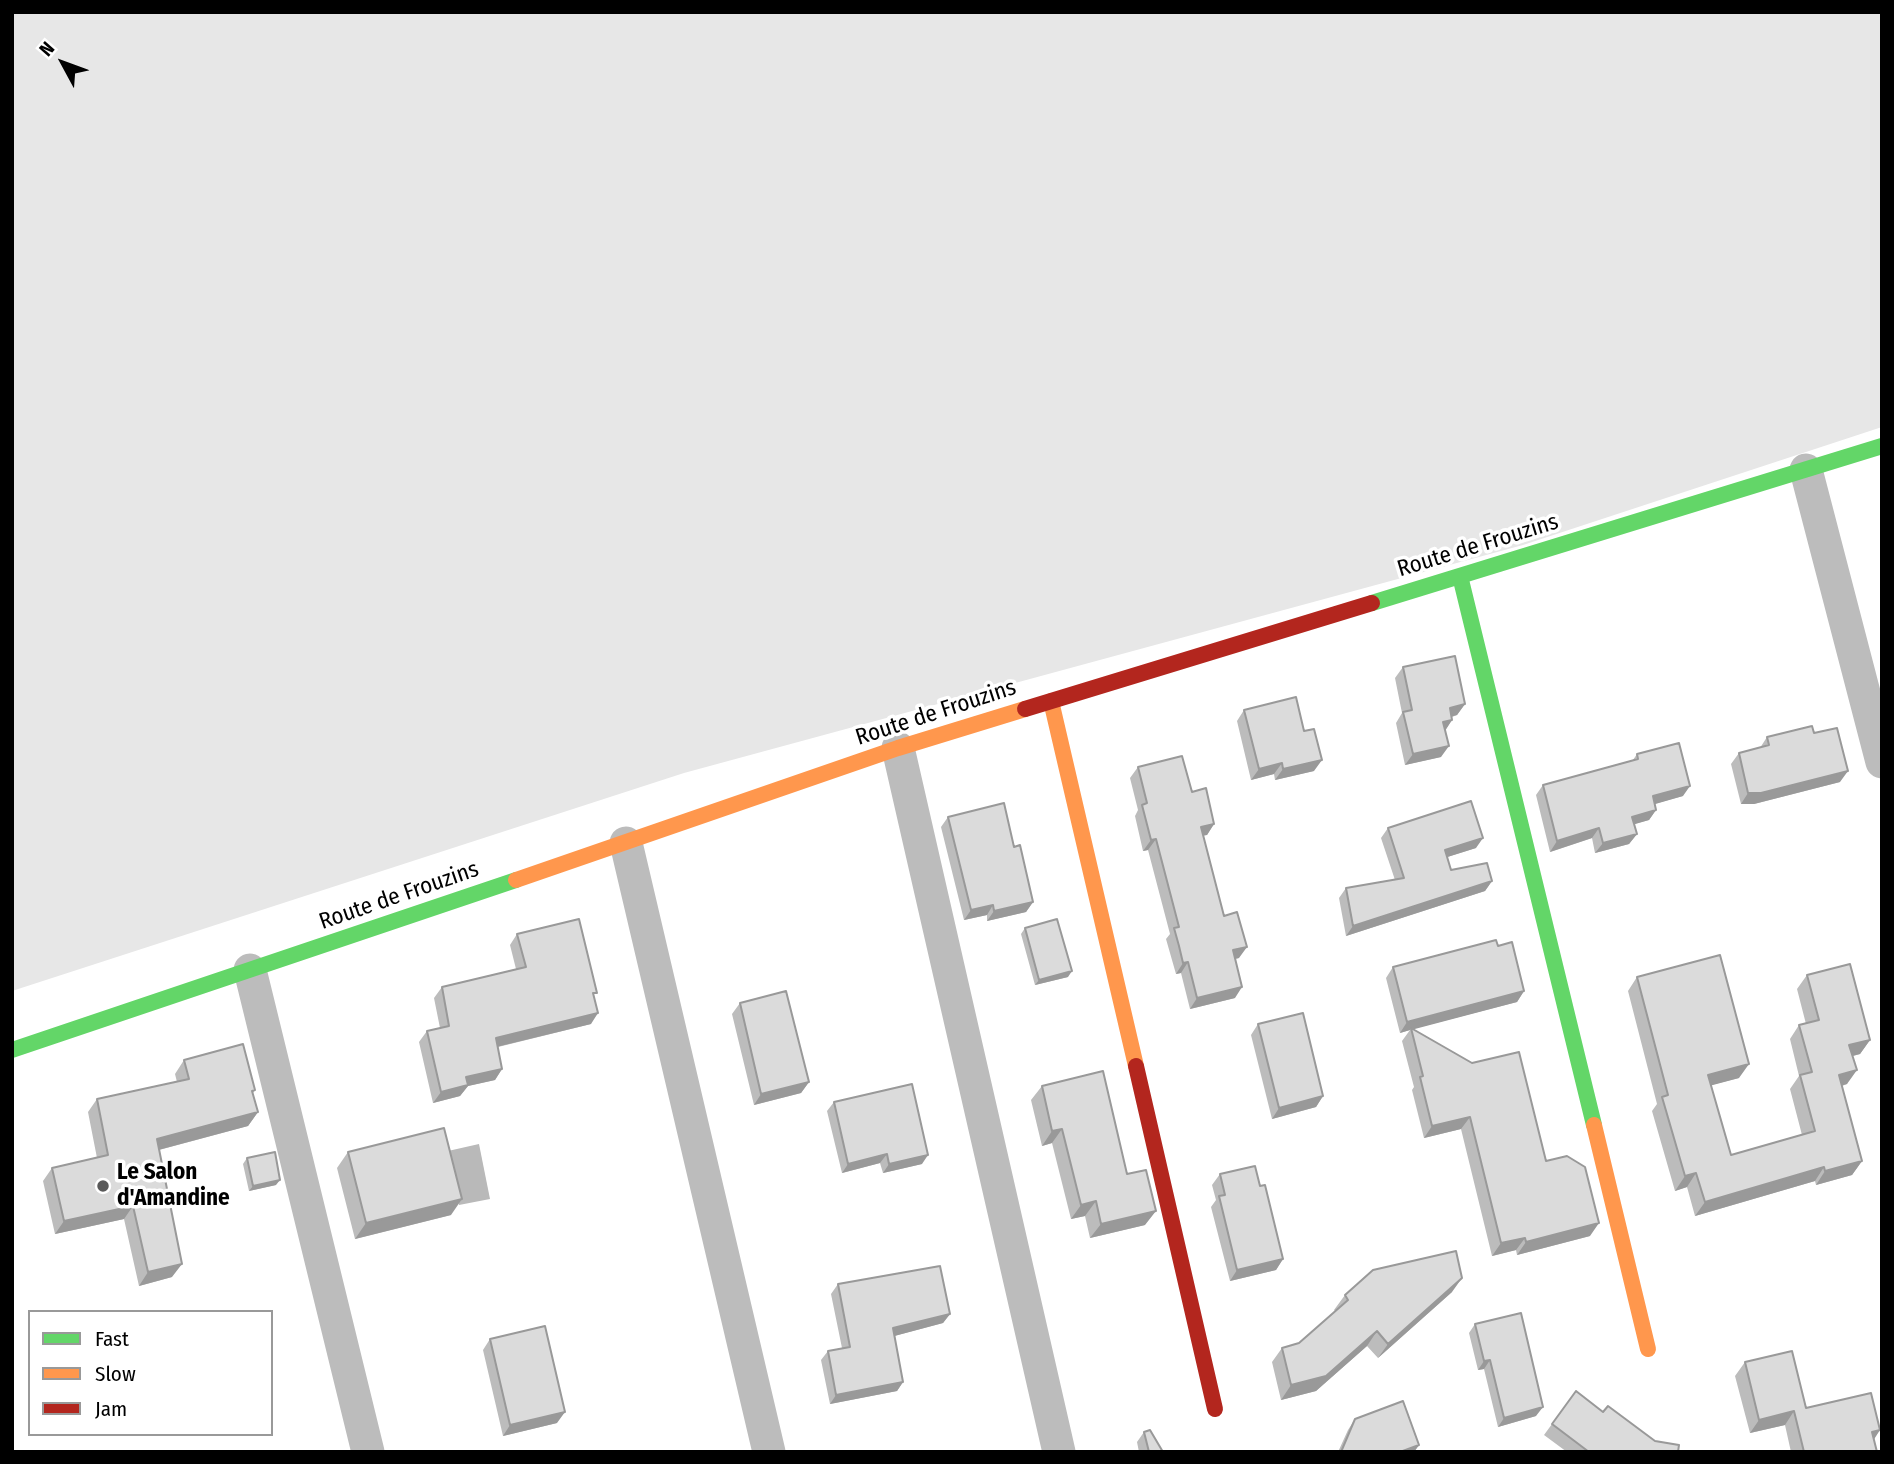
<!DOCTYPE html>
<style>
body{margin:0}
#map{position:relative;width:1894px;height:1464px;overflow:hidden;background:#fff;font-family:"Fira Sans Condensed",sans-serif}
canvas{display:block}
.frame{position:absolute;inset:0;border:14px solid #000;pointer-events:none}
.legend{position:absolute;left:28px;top:1310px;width:245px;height:126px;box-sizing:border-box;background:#fff;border:2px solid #999;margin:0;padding:9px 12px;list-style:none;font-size:21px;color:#000}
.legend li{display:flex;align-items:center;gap:14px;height:35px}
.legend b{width:35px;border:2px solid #999}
.north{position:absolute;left:28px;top:28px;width:70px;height:70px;-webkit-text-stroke:5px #fff;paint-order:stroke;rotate:311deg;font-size:19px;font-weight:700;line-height:28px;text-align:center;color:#000}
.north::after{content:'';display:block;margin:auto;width:24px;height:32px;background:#000;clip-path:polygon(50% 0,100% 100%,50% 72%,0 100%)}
</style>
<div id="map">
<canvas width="1894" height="1464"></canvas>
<div class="frame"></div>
<ul class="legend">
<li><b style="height:9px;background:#63d668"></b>Fast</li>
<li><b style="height:9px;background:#ff974d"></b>Slow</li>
<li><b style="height:9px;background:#b3261e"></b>Jam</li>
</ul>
<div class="north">N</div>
</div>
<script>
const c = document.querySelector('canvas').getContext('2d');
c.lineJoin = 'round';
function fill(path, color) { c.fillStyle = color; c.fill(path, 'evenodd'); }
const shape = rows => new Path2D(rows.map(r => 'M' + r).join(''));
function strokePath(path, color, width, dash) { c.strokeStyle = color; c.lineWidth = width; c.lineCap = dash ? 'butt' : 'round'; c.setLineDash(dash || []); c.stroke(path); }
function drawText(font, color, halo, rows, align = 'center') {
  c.font = font + ' "Fira Sans Condensed",sans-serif'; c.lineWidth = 7; c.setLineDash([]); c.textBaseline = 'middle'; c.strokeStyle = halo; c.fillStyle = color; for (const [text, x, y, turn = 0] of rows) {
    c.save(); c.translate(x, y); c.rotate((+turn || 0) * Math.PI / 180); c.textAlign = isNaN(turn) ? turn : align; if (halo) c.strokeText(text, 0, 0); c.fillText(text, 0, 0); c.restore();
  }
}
fill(shape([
 [12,12,1882,12,1882,427,1523,545,684,773,12,991]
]), '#e7e7e7');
fill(shape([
 [479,1144,490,1199,459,1205,448,1151]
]), '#b9b9b9');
strokePath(shape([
 [1806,470,1882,762],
 [898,748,1059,1452],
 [626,843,769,1452],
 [250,970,368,1452]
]), '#bcbcbc', 33);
strokePath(shape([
 [1460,576,1594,1125],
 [1372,603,1882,446],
 [12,1050,516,880]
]), '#63d668', 16);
strokePath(shape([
 [1051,701,1136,1066],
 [516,880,898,748,1025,709],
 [1594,1125,1648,1349]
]), '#ff974d', 16);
strokePath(shape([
 [1025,709,1372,603],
 [1136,1066,1215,1409]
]), '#b3261e', 16);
fill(shape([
 [1403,667,1465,704,1457,715,1452,717,1452,720,1445,730,1441,757,1405,765,1396,723,1402,713,1395,678],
 [1244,710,1314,771,1275,780,1274,774,1251,780,1237,721],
 [1814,733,1840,782,1754,804,1741,804,1731,764,1739,753,1760,748,1767,737],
 [1637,754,1683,796,1654,804,1656,810,1649,820,1634,824,1637,834,1629,844,1595,853,1592,838,1550,852,1536,795,1543,785,1633,760],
 [1138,767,1192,792,1214,824,1207,835,1203,835,1224,916,1239,958,1235,959,1235,998,1190,1009,1181,973,1176,974,1166,939,1170,934,1148,850,1143,851,1135,816,1138,810,1130,778],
 [948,817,1014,847,1033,902,1026,912,987,921,987,915,964,920,941,827],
 [1388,828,1476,848,1447,857,1451,870,1492,881,1485,891,1346,936,1339,898,1346,888,1395,880,1381,838],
 [1025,928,1068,977,1035,985,1021,934],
 [517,934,594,997,591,1024,498,1047,502,1069,495,1080,468,1086,460,1096,433,1103,419,1042,427,1031,440,1028,434,998,442,987,516,969,510,945],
 [1498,946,1524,991,1517,1002,1412,1029,1546,1161,1590,1236,1517,1255,1516,1250,1492,1256,1461,1129,1424,1138,1412,1090,1414,1087,1402,1041,1410,1030,1400,1033,1386,978,1393,967],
 [1807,975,1870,1040,1860,1054,1853,1056,1847,1084,1842,1086,1862,1161,1852,1175,1816,1185,1815,1181,1695,1216,1687,1187,1675,1191,1652,1111,1657,1104,1628,991,1637,977,1739,1078,1711,1085,1731,1155,1802,1135,1790,1089,1799,1076,1790,1039,1799,1025,1806,1024,1797,989],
 [740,1003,809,1082,801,1093,754,1105,732,1014],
 [1258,1024,1323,1096,1316,1107,1272,1119,1251,1035],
 [184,1060,255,1090,253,1093,258,1112,248,1126,159,1150,172,1277,139,1286,124,1219,55,1234,43,1181,52,1168,97,1158,88,1112,97,1099,177,1082,175,1074],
 [1042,1086,1127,1174,1145,1225,1090,1238,1085,1216,1071,1219,1052,1143,1042,1146,1031,1100],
 [834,1102,922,1164,883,1173,880,1163,842,1173,827,1111],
 [348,1152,451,1215,355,1239,337,1168],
 [247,1158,276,1185,249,1191,243,1164],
 [1220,1174,1260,1186,1283,1259,1276,1270,1230,1281,1211,1207,1216,1200,1212,1185],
 [838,1284,950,1314,943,1323,894,1336,903,1382,897,1391,830,1404,821,1360,828,1351,842,1348,831,1294],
 [1452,1292,1378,1358,1367,1346,1316,1391,1281,1400,1272,1362,1282,1348,1299,1343,1335,1311,1334,1310,1345,1295],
 [1475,1324,1536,1416,1498,1427,1484,1369,1478,1370,1469,1333],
 [490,1339,557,1423,503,1436,483,1350],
 [1745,1362,1806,1408,1877,1452,1791,1452,1785,1425,1750,1433,1735,1376],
 [1576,1391,1603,1412,1655,1441,1678,1452,1567,1452,1544,1435],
 [1355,1419,1419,1445,1414,1452,1338,1452,1348,1430],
 [1144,1432,1163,1452,1139,1452,1137,1442]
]), '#bcbcbc');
fill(shape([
 [1465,704,1457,715,1442,719,1450,708],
 [1452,720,1445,731,1443,722],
 [1449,746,1441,757,1405,765,1413,754],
 [1322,760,1314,771,1275,780,1283,769],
 [1282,763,1274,774,1251,780,1259,769],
 [1848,771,1840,782,1754,804,1741,804,1748,793],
 [1690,786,1683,796,1645,807,1653,796],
 [1656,810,1649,820,1625,827,1632,817],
 [1214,824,1207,835,1193,838,1201,827],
 [1599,828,1592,838,1550,852,1557,841],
 [1637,834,1629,844,1595,853,1603,843],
 [1483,838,1476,848,1438,860,1445,850],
 [1156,839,1148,850,1143,851,1151,840],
 [1492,881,1485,891,1346,936,1353,926],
 [1033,902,1026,912,987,921,994,911],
 [993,905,987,915,964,920,971,910],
 [1247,947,1239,958,1225,961,1233,950],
 [1188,962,1181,973,1176,974,1183,963],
 [1072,971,1068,977,1035,985,1039,980],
 [1242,987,1235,998,1190,1009,1197,998],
 [1524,991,1517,1002,1411,1030,1411,1028,1410,1030,1400,1033,1407,1022],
 [598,1013,591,1024,488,1049,496,1038],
 [1870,1040,1860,1054,1840,1059,1849,1045],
 [1749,1064,1739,1078,1698,1089,1708,1075],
 [502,1069,495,1080,468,1086,460,1096,433,1103,441,1092,466,1077],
 [1857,1070,1847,1084,1829,1089,1839,1075],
 [809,1082,801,1093,754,1105,761,1094],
 [1323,1096,1316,1107,1272,1119,1279,1108],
 [258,1112,248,1126,147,1153,157,1139],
 [1470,1117,1461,1129,1424,1138,1432,1126],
 [1062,1129,1052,1143,1042,1146,1052,1131],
 [887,1154,880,1163,842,1173,848,1164],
 [928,1155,922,1164,883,1173,889,1164],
 [1862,1161,1852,1175,1816,1185,1825,1171],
 [1824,1167,1815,1181,1695,1216,1705,1202],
 [1696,1173,1687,1187,1675,1191,1685,1176],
 [280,1180,276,1185,249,1191,253,1186],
 [462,1199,451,1215,355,1239,366,1223],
 [1096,1201,1085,1216,1071,1219,1081,1205],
 [133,1206,124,1219,55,1234,64,1221],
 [1156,1211,1145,1225,1090,1238,1101,1224],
 [1599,1223,1590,1236,1517,1255,1526,1242],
 [1525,1238,1516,1250,1492,1256,1501,1243],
 [1283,1259,1276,1270,1230,1281,1237,1270],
 [182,1264,172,1277,139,1286,148,1272],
 [1462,1278,1452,1292,1378,1358,1388,1344],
 [950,1314,943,1323,887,1338,893,1328],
 [1377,1331,1367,1346,1316,1391,1281,1400,1291,1385],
 [1490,1360,1484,1369,1478,1370,1484,1361],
 [903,1382,897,1391,830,1404,836,1395],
 [1543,1407,1536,1416,1498,1427,1504,1418],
 [1794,1411,1785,1425,1750,1433,1759,1420],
 [565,1412,557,1423,503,1436,510,1425],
 [1880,1430,1871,1444,1872,1432],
 [1419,1445,1414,1452,1400,1452]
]), '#999');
const building = shape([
 [1455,656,1465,704,1450,708,1452,720,1443,722,1449,746,1413,754,1403,712,1412,710,1403,667,1455,656],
 [1296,697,1304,731,1314,729,1322,760,1283,769,1282,763,1259,769,1244,710,1296,697],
 [1812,726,1814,733,1837,728,1848,771,1761,793,1748,793,1739,753,1769,745,1767,737,1812,726],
 [1679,743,1690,786,1653,796,1656,810,1632,817,1637,834,1603,843,1599,828,1557,841,1543,785,1638,759,1637,754,1679,743],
 [1182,756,1192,792,1206,788,1214,824,1201,827,1224,916,1237,912,1247,947,1233,950,1242,987,1197,998,1188,962,1183,963,1179,946,1174,928,1179,927,1156,839,1151,840,1142,805,1147,803,1138,767,1182,756],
 [1471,801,1483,838,1445,850,1451,870,1487,863,1492,881,1353,926,1346,888,1404,878,1388,828,1471,801],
 [1004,803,1014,847,1020,845,1033,902,994,911,993,905,971,910,948,817,1004,803],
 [579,919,597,993,593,993,598,1013,496,1038,502,1069,466,1077,468,1085,441,1092,427,1031,449,1026,442,987,526,967,517,934,579,919],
 [1057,919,1072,971,1039,980,1025,928,1057,919],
 [1496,940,1498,946,1512,942,1524,991,1407,1022,1393,967,1496,940],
 [1720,955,1749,1064,1708,1075,1731,1155,1815,1131,1800,1075,1812,1072,1799,1025,1819,1020,1807,975,1850,964,1870,1040,1849,1045,1857,1070,1839,1075,1862,1161,1825,1171,1824,1167,1705,1202,1696,1173,1685,1176,1662,1097,1668,1095,1637,977,1720,955],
 [786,991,809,1082,761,1094,740,1003,786,991],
 [1303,1013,1323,1096,1279,1108,1258,1024,1303,1013],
 [1411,1028,1472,1063,1519,1052,1546,1161,1567,1156,1585,1167,1599,1223,1526,1242,1525,1238,1501,1243,1470,1117,1432,1126,1420,1077,1423,1076,1411,1028],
 [243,1044,255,1090,252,1091,258,1112,157,1139,182,1264,148,1272,133,1206,64,1221,52,1168,108,1155,97,1099,189,1079,184,1060,243,1044],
 [1103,1071,1127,1174,1146,1170,1156,1211,1101,1224,1096,1201,1081,1205,1062,1129,1052,1131,1042,1086,1103,1071],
 [912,1084,928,1155,889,1164,887,1154,848,1164,834,1102,912,1084],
 [444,1128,462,1199,366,1223,348,1152,444,1128],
 [275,1152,280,1180,253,1186,247,1158,275,1152],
 [1255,1166,1260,1186,1265,1185,1283,1259,1237,1270,1219,1196,1225,1195,1220,1174,1255,1166],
 [1456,1251,1462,1278,1388,1344,1377,1331,1326,1376,1291,1385,1282,1348,1299,1343,1348,1300,1345,1295,1373,1270,1456,1251],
 [940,1266,950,1314,893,1328,903,1382,836,1395,828,1351,850,1347,838,1284,940,1266],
 [1521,1313,1543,1407,1504,1418,1490,1360,1484,1361,1475,1324,1521,1313],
 [545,1326,565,1412,510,1425,490,1339,545,1326],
 [1792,1351,1806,1408,1871,1393,1880,1430,1872,1432,1877,1452,1804,1452,1794,1411,1759,1420,1745,1362,1792,1351],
 [1576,1391,1603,1412,1608,1406,1655,1441,1679,1445,1678,1452,1589,1452,1552,1424,1576,1391],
 [1403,1401,1419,1445,1400,1452,1341,1452,1355,1419,1403,1401],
 [1150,1430,1163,1452,1149,1452,1144,1432,1150,1430]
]);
fill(building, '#dbdbdb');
strokePath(building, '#999', 2);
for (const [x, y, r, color] of [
 [103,1186,7,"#595959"]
]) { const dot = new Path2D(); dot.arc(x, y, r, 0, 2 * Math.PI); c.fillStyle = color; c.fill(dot); strokePath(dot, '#fff', 2.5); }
drawText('23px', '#000', '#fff', [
 ["Route de Frouzins",1478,546,-17],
 ["Route de Frouzins",936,713,-18],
 ["Route de Frouzins",399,896,-19]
]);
drawText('bold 23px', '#000', '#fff', [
 ["Le Salon",117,1173],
 ["d'Amandine",117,1199]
], 'left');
</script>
